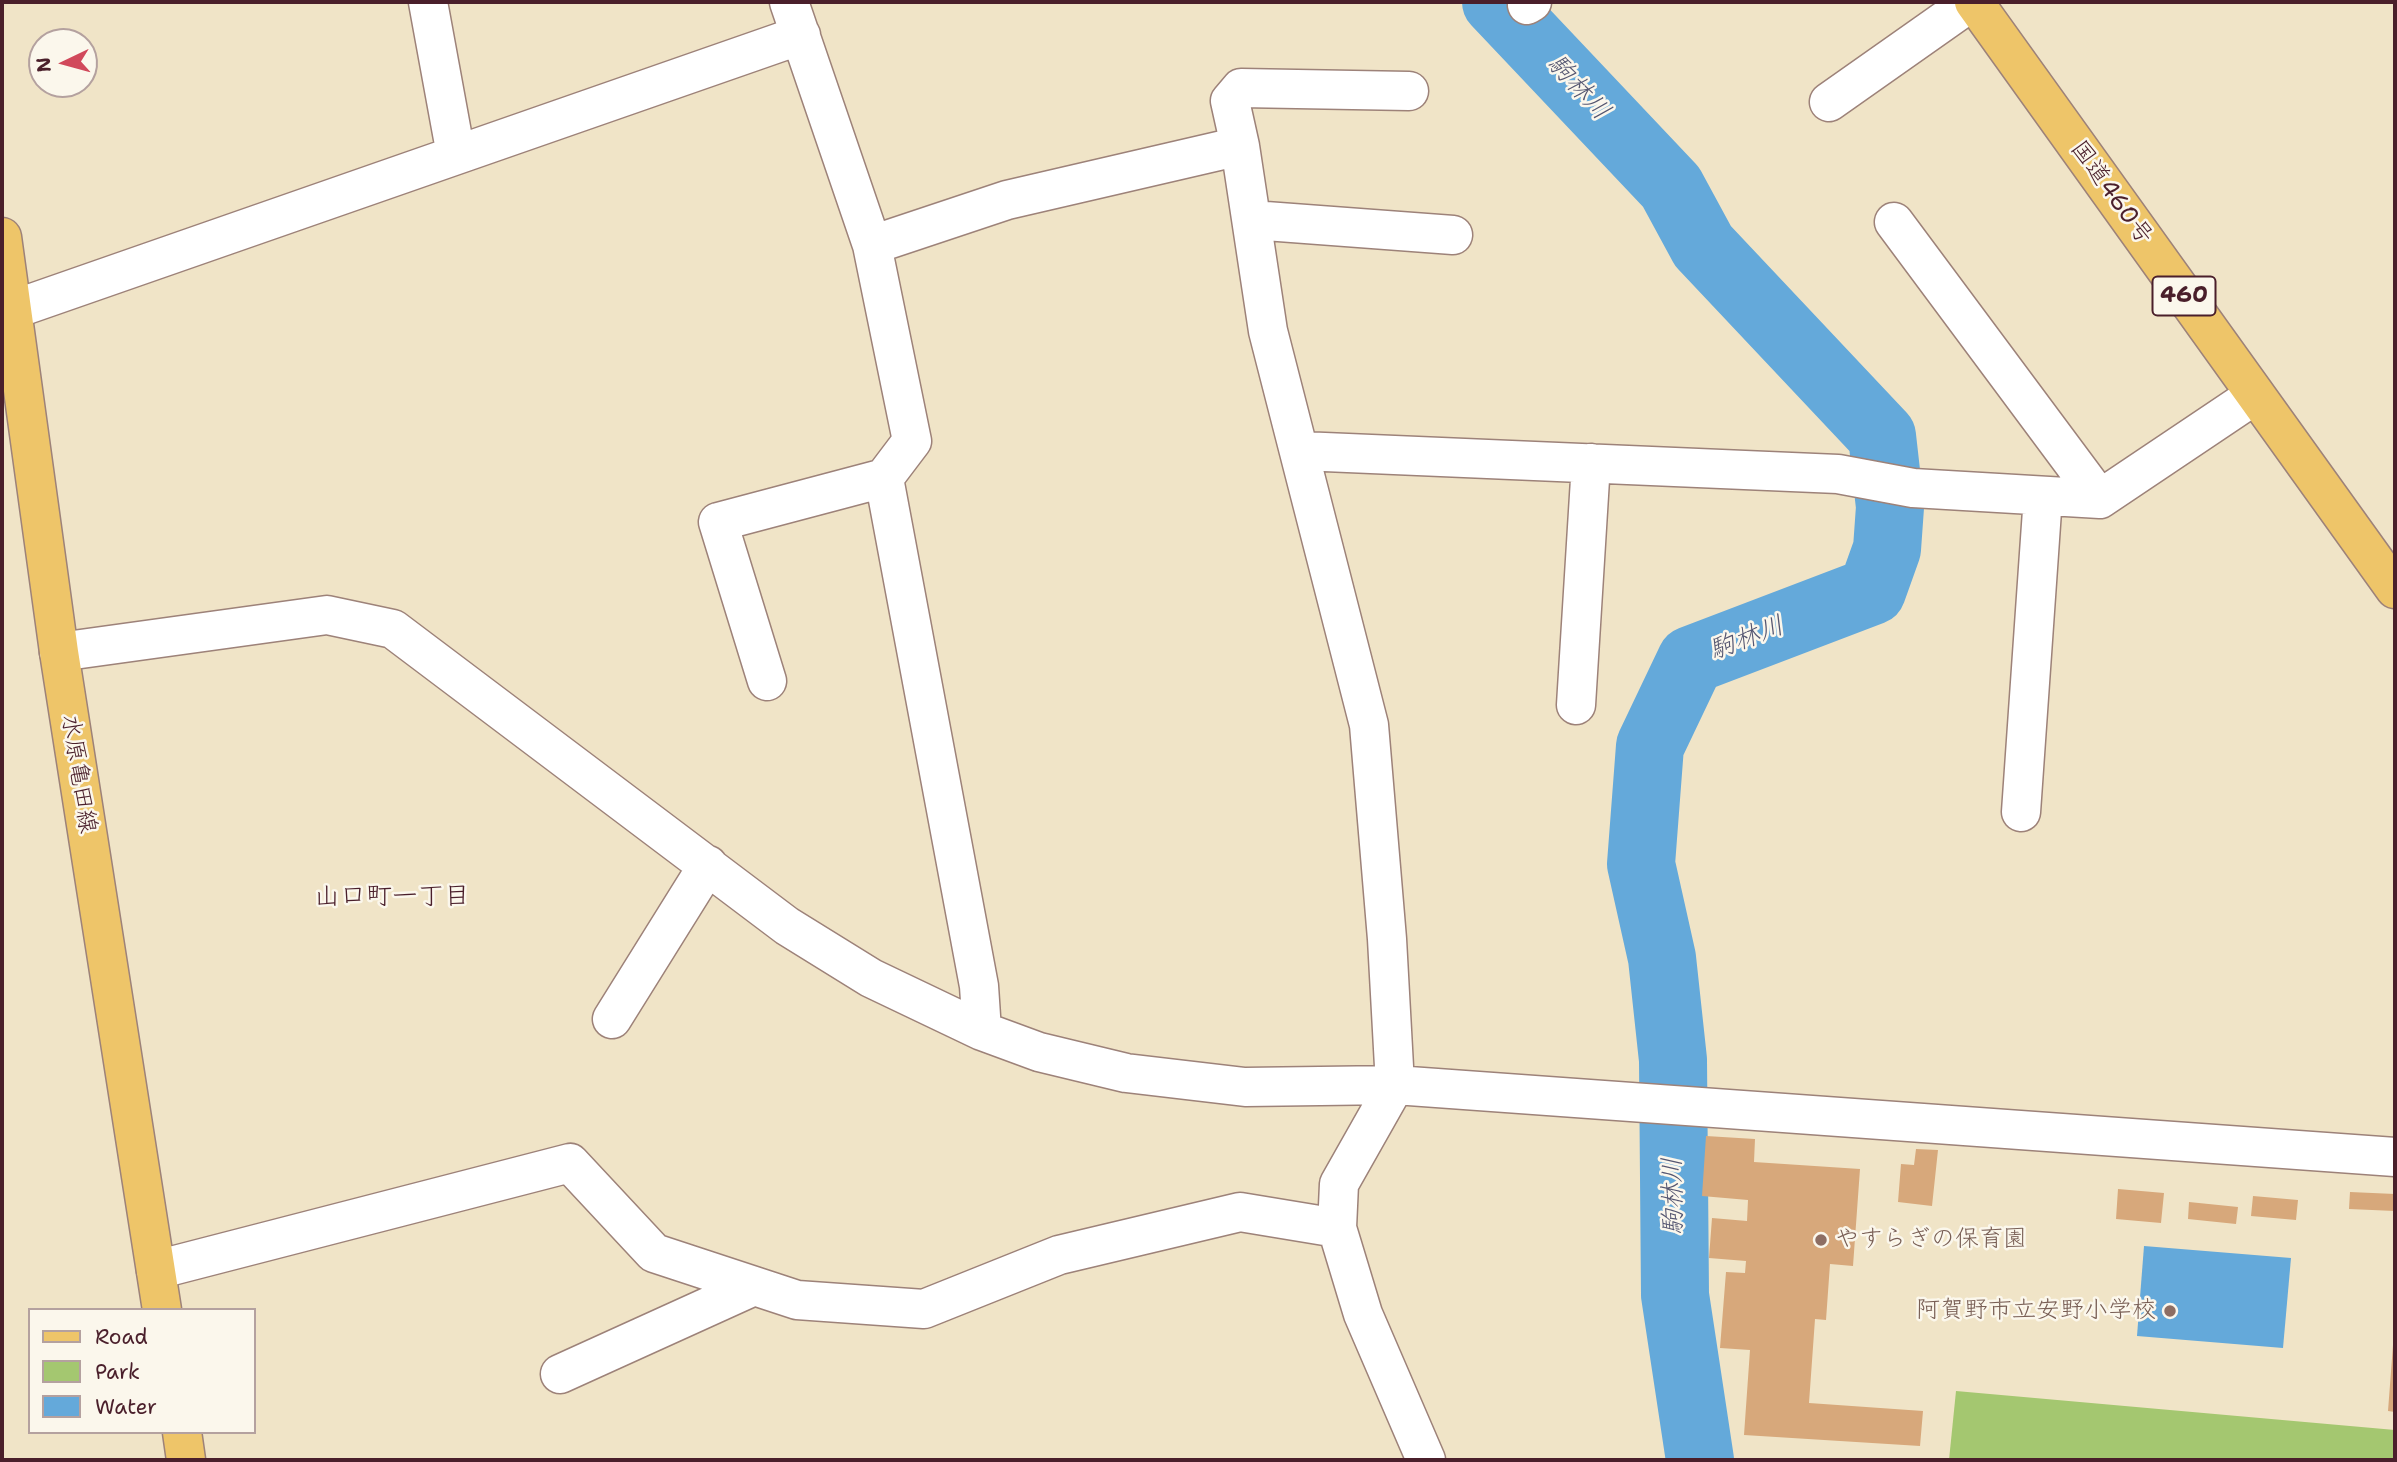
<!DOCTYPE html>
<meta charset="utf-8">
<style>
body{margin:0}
#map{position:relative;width:2397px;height:1462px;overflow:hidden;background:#f0e4c7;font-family:"Shantell Sans",sans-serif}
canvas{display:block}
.frame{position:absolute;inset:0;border:4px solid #4a1f2b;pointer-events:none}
.legend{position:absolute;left:28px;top:1308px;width:228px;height:126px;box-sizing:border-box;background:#fbf7ec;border:2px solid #b4a19f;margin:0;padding:9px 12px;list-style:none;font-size:21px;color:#4a1f2b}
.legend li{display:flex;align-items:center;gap:14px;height:35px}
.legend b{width:35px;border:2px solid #b4a19f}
.north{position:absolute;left:28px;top:28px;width:70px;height:70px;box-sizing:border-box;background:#fbf7ec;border:2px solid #b4a19f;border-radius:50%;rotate:265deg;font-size:19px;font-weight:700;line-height:28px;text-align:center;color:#4a1f2b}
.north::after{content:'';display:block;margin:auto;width:24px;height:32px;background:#d1495b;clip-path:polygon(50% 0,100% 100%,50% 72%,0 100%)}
</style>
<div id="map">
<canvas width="2397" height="1462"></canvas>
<div class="frame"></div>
<ul class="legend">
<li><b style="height:9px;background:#eec569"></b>Road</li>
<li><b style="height:19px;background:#a4c770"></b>Park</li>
<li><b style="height:19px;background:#64a9da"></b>Water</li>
</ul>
<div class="north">N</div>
</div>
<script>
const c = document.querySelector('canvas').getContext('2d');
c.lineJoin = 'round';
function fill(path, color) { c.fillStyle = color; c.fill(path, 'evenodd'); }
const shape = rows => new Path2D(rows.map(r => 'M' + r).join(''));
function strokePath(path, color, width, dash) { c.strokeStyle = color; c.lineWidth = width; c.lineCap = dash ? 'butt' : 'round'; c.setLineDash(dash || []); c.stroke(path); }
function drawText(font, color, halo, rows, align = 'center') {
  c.font = font + ' "Shantell Sans","Klee One",sans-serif'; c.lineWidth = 5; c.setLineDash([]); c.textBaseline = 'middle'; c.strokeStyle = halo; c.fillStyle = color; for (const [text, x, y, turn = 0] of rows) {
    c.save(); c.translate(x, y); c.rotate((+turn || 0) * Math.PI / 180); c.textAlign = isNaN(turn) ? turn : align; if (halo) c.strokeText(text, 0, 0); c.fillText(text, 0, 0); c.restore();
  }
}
fill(shape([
 [1956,1391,2395,1430,2395,1460,1949,1460]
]), '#a4c770');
fill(shape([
 [2144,1246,2291,1258,2283,1348,2137,1336]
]), '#64a9da');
strokePath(shape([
 [1496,2,1671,187,1703,246,1882,436,1890,507,1887,549,1872,591,1691,660,1650,746,1641,864,1662,958,1673,1060,1675,1295,1700,1460]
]), '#64a9da', 68);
fill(shape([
 [1706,1136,1755,1139,1754,1162,1860,1169,1853,1266,1830,1264,1826,1320,1815,1319,1809,1403,1923,1411,1920,1446,1744,1435,1750,1350,1720,1348,1726,1272,1745,1273,1746,1261,1709,1258,1712,1218,1747,1221,1748,1200,1702,1196],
 [1916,1149,1938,1150,1932,1206,1898,1202,1901,1164,1914,1165],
 [2118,1189,2164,1193,2161,1223,2116,1219],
 [2350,1192,2395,1194,2395,1211,2349,1209],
 [2253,1196,2298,1200,2296,1220,2251,1216],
 [2189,1202,2238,1207,2236,1224,2188,1219],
 [2393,1345,2395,1345,2395,1412,2388,1411]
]), '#d7a87b');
const minor = shape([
 [428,2,456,155],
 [1527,5,1532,2],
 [1829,102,1971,2],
 [1240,146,1230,101,1241,88,1409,91],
 [1252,220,1453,235],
 [1894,222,2100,499],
 [872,245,1007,200,1240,146,1268,331,1369,725,1387,939,1395,1085,1339,1184,1337,1228,1363,1314,1426,1460],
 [12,310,801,35],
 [1301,451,1838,474,1913,488,2100,499,2255,395],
 [884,478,979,986,982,1031],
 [59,652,327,615,393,629,787,926,871,978,982,1031,1039,1052,1126,1073,1245,1087,1395,1085,2395,1157],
 [767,681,718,522,884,478,912,441,872,245,789,2],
 [1576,705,1591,463],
 [2021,812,2043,496],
 [612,1019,708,865],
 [156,1270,570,1163,654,1253,797,1300,924,1309,1059,1255,1240,1212,1337,1228],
 [560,1374,754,1286]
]);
const major = shape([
 [2,237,59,652,162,1310],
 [182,1432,186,1460]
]);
const highway = shape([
 [1974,2,2395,589]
]);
strokePath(minor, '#9d8279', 41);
strokePath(major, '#9d8279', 41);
strokePath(highway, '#9d8279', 41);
strokePath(minor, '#fff', 38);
strokePath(major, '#eec569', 38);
strokePath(highway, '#eec569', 38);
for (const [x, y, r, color] of [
 [1821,1240,7,"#8d6e63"],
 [2170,1311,7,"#8d6e63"]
]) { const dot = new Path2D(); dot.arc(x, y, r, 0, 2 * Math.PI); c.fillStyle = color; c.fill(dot); strokePath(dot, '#fbf7ec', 2.5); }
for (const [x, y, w] of [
 [2184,296,63]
]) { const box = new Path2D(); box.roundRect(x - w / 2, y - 19.5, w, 39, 5); c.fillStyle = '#fbf7ec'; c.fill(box); strokePath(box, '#4a1f2b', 2); }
drawText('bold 23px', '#4a1f2b', null, [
 ["460",2184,296]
]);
drawText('24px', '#4a1f2b', '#fbf7ec', [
 ["国道460号",2111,193,54],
 ["水原亀田線",78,774,81]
]);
drawText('24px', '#785e54', '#fbf7ec', [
 ["やすらぎの保育園",1835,1240],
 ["阿賀野市立安野小学校",2156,1311,"right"]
], 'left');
drawText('italic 26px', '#545671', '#fbf7ec', [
 ["駒林川",1578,88,47],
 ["駒林川",1747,639,-21],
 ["駒林川",1674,1196,-91]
]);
drawText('26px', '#4a1f2b', '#fbf7ec', [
 ["山口町一丁目",392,897]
]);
</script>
